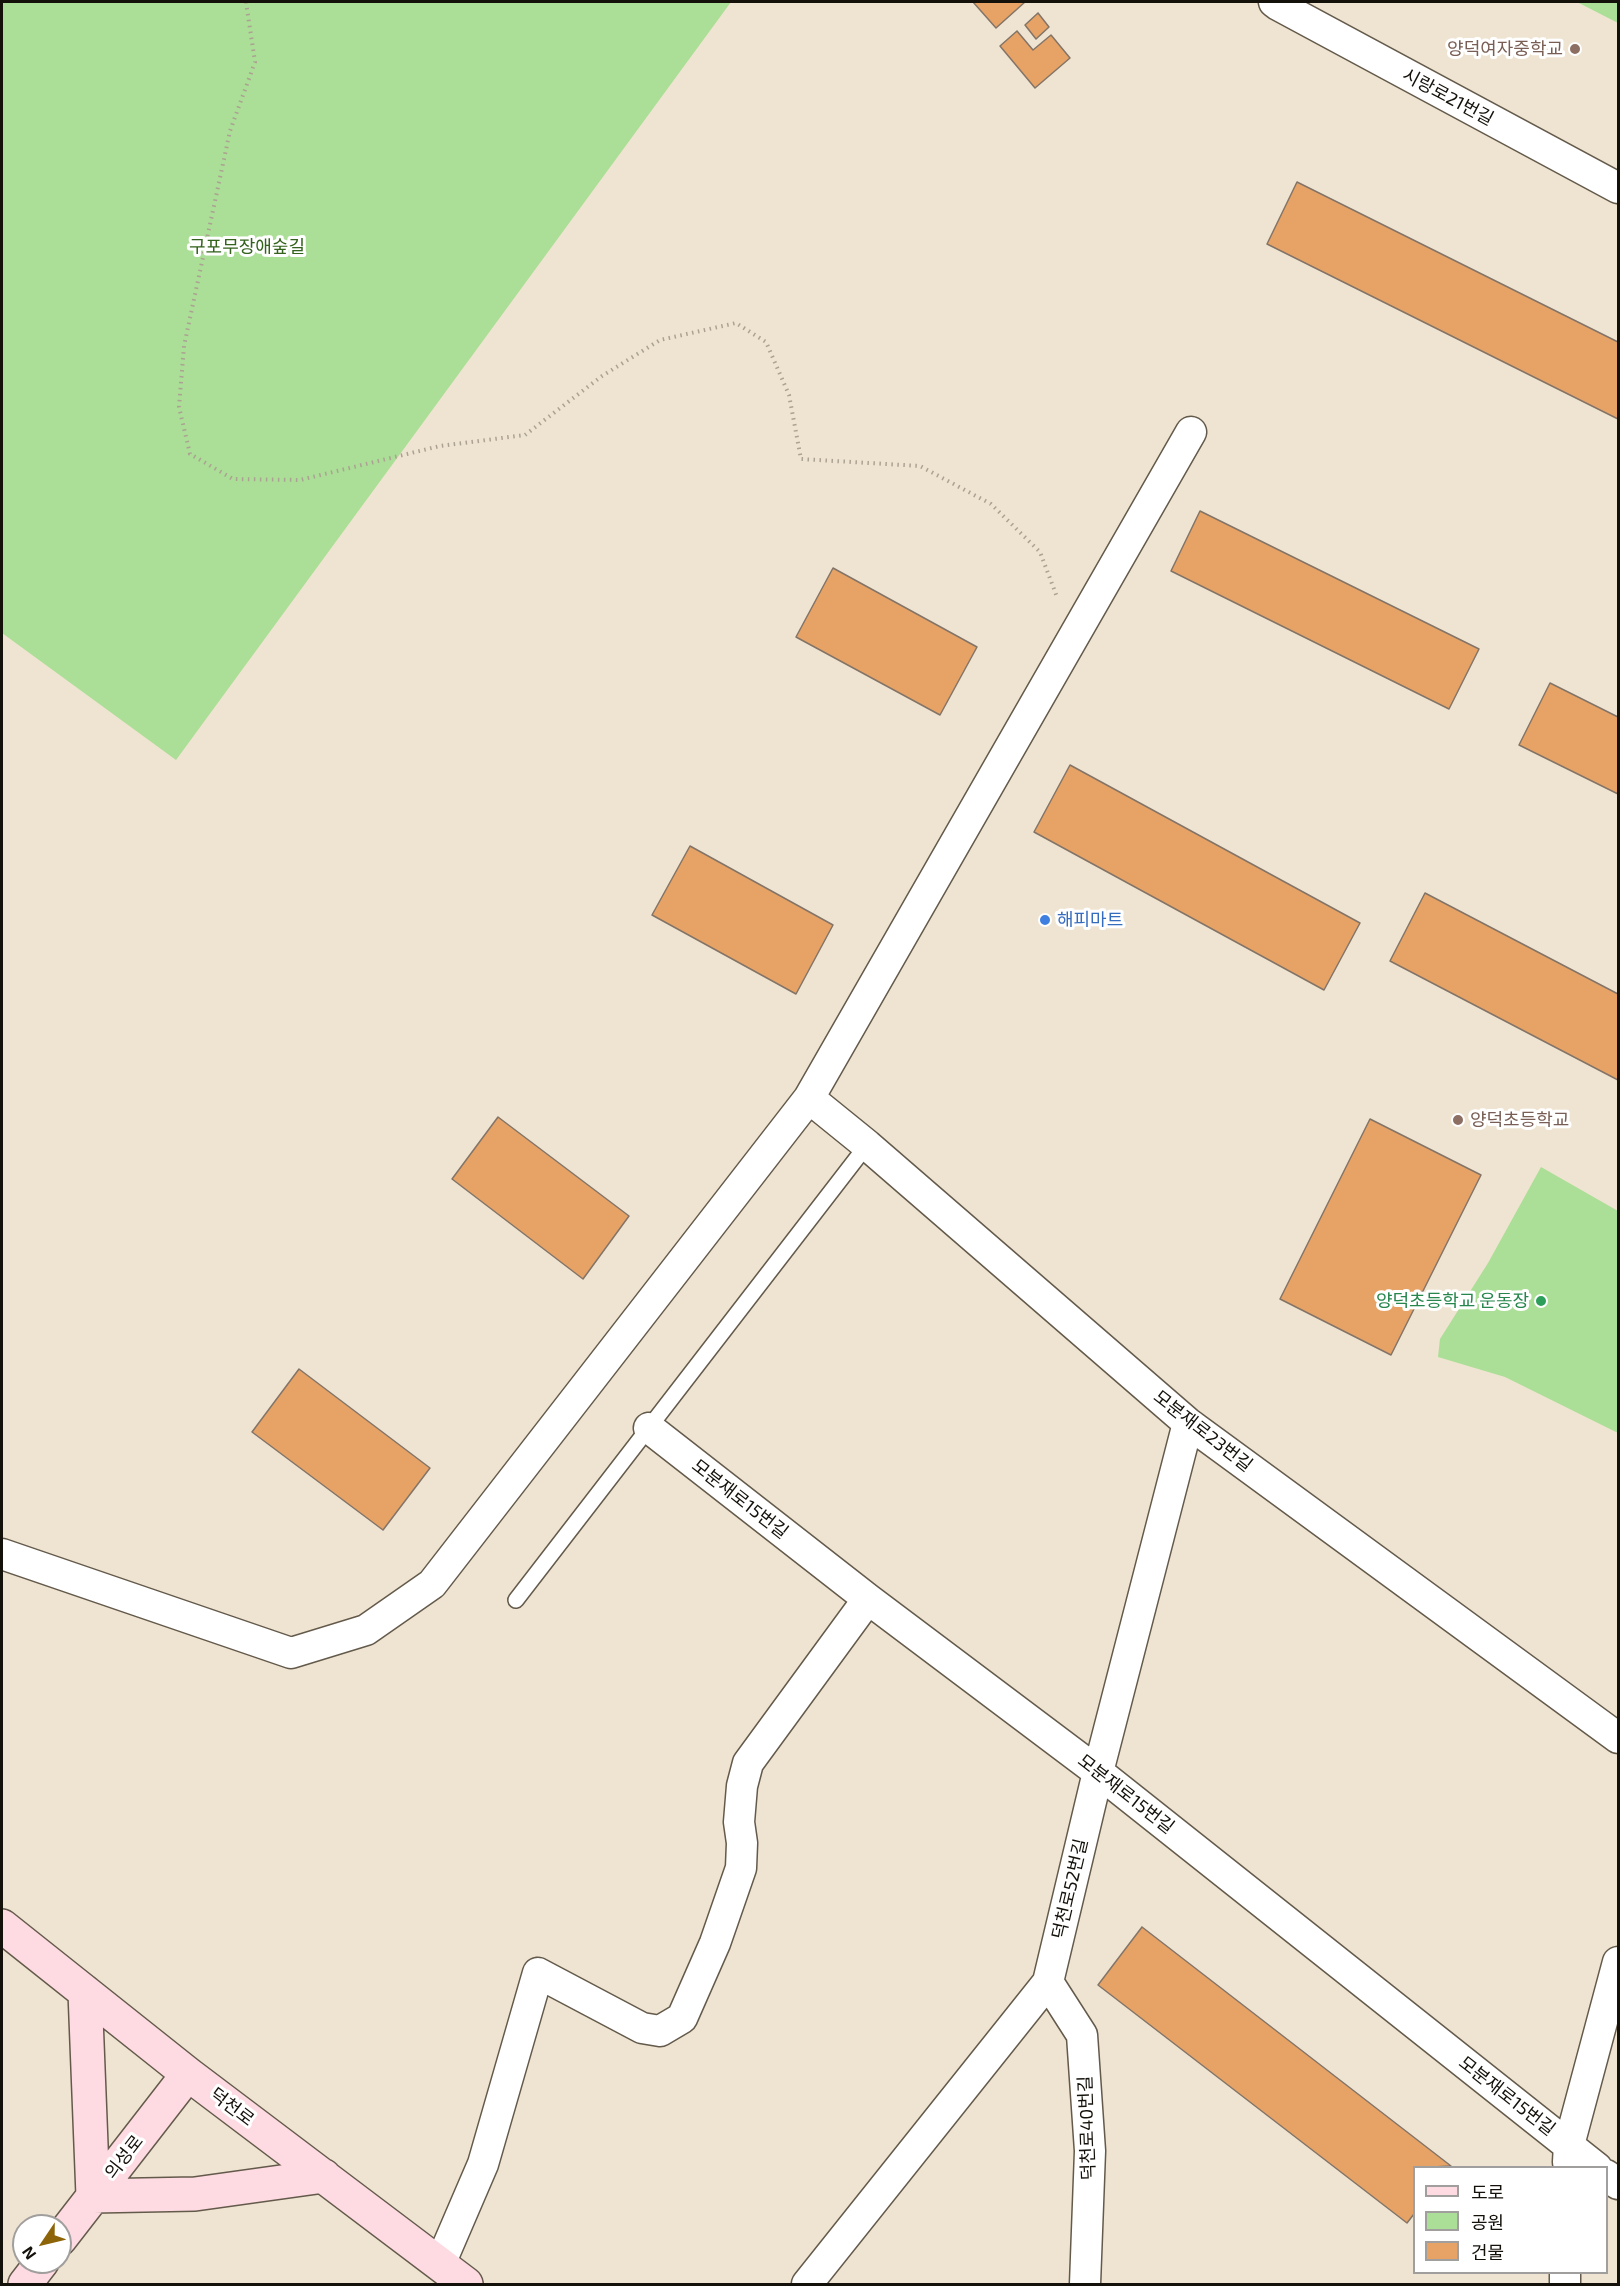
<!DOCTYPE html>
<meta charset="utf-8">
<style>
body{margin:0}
#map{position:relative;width:1620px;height:2286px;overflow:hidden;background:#efe4d1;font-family:"Exo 2","Noto Sans KR",sans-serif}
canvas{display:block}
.frame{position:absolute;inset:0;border:3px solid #14100a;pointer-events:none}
.legend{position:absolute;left:1413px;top:2166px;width:195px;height:108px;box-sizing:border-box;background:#fff;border:2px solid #a19f9d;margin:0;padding:8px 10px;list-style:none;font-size:18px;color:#14100a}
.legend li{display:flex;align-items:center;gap:12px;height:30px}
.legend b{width:30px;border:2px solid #a19f9d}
.north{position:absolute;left:12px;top:2214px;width:60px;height:60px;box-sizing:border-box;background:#fff;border:2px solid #a19f9d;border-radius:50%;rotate:235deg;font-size:16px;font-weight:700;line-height:24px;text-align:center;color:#14100a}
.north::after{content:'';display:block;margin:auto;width:21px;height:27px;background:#8d6407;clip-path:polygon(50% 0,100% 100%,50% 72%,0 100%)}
</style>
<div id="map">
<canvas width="1620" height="2286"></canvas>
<div class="frame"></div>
<ul class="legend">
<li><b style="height:8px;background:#fedbe2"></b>도로</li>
<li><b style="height:16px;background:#abde96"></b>공원</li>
<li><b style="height:16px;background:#e7a366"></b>건물</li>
</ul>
<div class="north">N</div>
</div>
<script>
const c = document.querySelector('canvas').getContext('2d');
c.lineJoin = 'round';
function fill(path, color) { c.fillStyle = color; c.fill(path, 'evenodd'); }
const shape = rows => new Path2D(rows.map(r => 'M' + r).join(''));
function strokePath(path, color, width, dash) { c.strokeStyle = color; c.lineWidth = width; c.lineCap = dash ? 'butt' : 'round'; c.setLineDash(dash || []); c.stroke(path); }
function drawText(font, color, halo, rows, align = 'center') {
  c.font = font + ' "Exo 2","Noto Sans KR",sans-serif'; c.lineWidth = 6; c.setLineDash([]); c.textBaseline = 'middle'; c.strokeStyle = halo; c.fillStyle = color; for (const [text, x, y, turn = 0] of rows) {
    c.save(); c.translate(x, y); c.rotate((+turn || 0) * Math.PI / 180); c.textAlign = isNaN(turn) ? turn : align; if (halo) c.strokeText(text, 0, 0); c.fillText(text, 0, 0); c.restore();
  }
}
fill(shape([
 [2,2,731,2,176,760,2,633],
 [1577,2,1618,2,1618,23],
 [1541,1167,1618,1211,1618,1433,1505,1377,1438,1357,1440,1339,1488,1263]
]), '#abde96');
const building = shape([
 [973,2,1025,2,996,28,973,2],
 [1038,13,1049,27,1036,39,1025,25,1038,13],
 [1017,31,1033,50,1051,35,1070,58,1035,88,1000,46,1017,31],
 [1297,182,1618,342,1618,419,1267,244,1297,182],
 [1200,511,1479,649,1449,709,1171,571,1200,511],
 [833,568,977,647,940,715,796,637,833,568],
 [1550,683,1618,717,1618,794,1519,745,1550,683],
 [1070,765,1360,923,1324,990,1034,832,1070,765],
 [690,846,833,925,796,994,652,915,690,846],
 [1425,893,1618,994,1618,1080,1390,961,1425,893],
 [498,1117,629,1216,583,1279,452,1179,498,1117],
 [1370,1119,1481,1175,1391,1355,1280,1299,1370,1119],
 [299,1369,430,1468,383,1530,252,1432,299,1369],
 [1142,1927,1451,2166,1414,2168,1414,2214,1407,2223,1098,1985,1142,1927]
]);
fill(building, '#e7a366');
strokePath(building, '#837467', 1.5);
const service = shape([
 [516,1600,867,1145]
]);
const minor = shape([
 [1274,2,1278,5,1618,188],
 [809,1098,867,1145,1188,1423,1618,1738],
 [649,1428,868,1599,1098,1772,1597,2168],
 [2,1554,291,1653,366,1630,432,1584,809,1098,1191,432],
 [1048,1982,1082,2035,1090,2151,1085,2284],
 [1568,2162,1569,2145,1618,1962],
 [1606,2175,1618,2184],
 [440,2264,483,2164,538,1973,642,2028,660,2031,682,2018,715,1943,741,1868,742,1843,739,1822,742,1786,748,1763,868,1599],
 [807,2284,1048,1982,1098,1772,1188,1423],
 [1565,2284,1565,2272]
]);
const secondary = shape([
 [2,1926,188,2074,466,2284],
 [85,1992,93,2196,195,2194,324,2176],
 [60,2239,188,2074],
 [25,2284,42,2262]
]);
strokePath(service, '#645a4b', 18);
strokePath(minor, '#645a4b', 33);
strokePath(secondary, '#645a4b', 36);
strokePath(shape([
 [246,2,255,62,230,131,184,346,179,407,190,454,233,479,300,480,440,446,525,435,602,376,660,340,736,323,766,342,789,395,801,459,920,466,991,504,1040,552,1057,597]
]), '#aba293', 4, [1.5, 4.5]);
strokePath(service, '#fff', 15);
strokePath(minor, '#fff', 30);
strokePath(secondary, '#fedbe2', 33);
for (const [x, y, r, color] of [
 [1575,49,6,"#8d6e63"],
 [1045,920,6,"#3f7fe0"],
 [1458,1120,6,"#8d6e63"],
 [1541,1301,6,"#2e9e5b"]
]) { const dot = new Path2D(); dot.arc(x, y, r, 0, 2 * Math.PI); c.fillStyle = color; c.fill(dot); strokePath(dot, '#fff', 2); }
drawText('18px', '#785e54', '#fff', [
 ["양덕여자중학교",1563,49],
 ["양덕초등학교",1470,1120,"left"]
], 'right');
drawText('18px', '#14100a', '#fff', [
 ["시랑로21번길",1448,97,28],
 ["모분재로23번길",1203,1431,38],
 ["모분재로15번길",740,1499,38],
 ["모분재로15번길",1126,1794,38],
 ["덕천로52번길",1070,1889,-77],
 ["모분재로15번길",1507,2096,38],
 ["덕천로",232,2107,37],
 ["덕천로40번길",1087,2128,-92],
 ["의성로",124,2157,-52]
]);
drawText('18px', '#32621b', '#fff', [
 ["구포무장애숲길",247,247]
]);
drawText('18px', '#366cbe', '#fff', [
 ["해피마트",1057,920]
], 'left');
drawText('18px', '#27864d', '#fff', [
 ["양덕초등학교 운동장",1529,1301]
], 'right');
</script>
